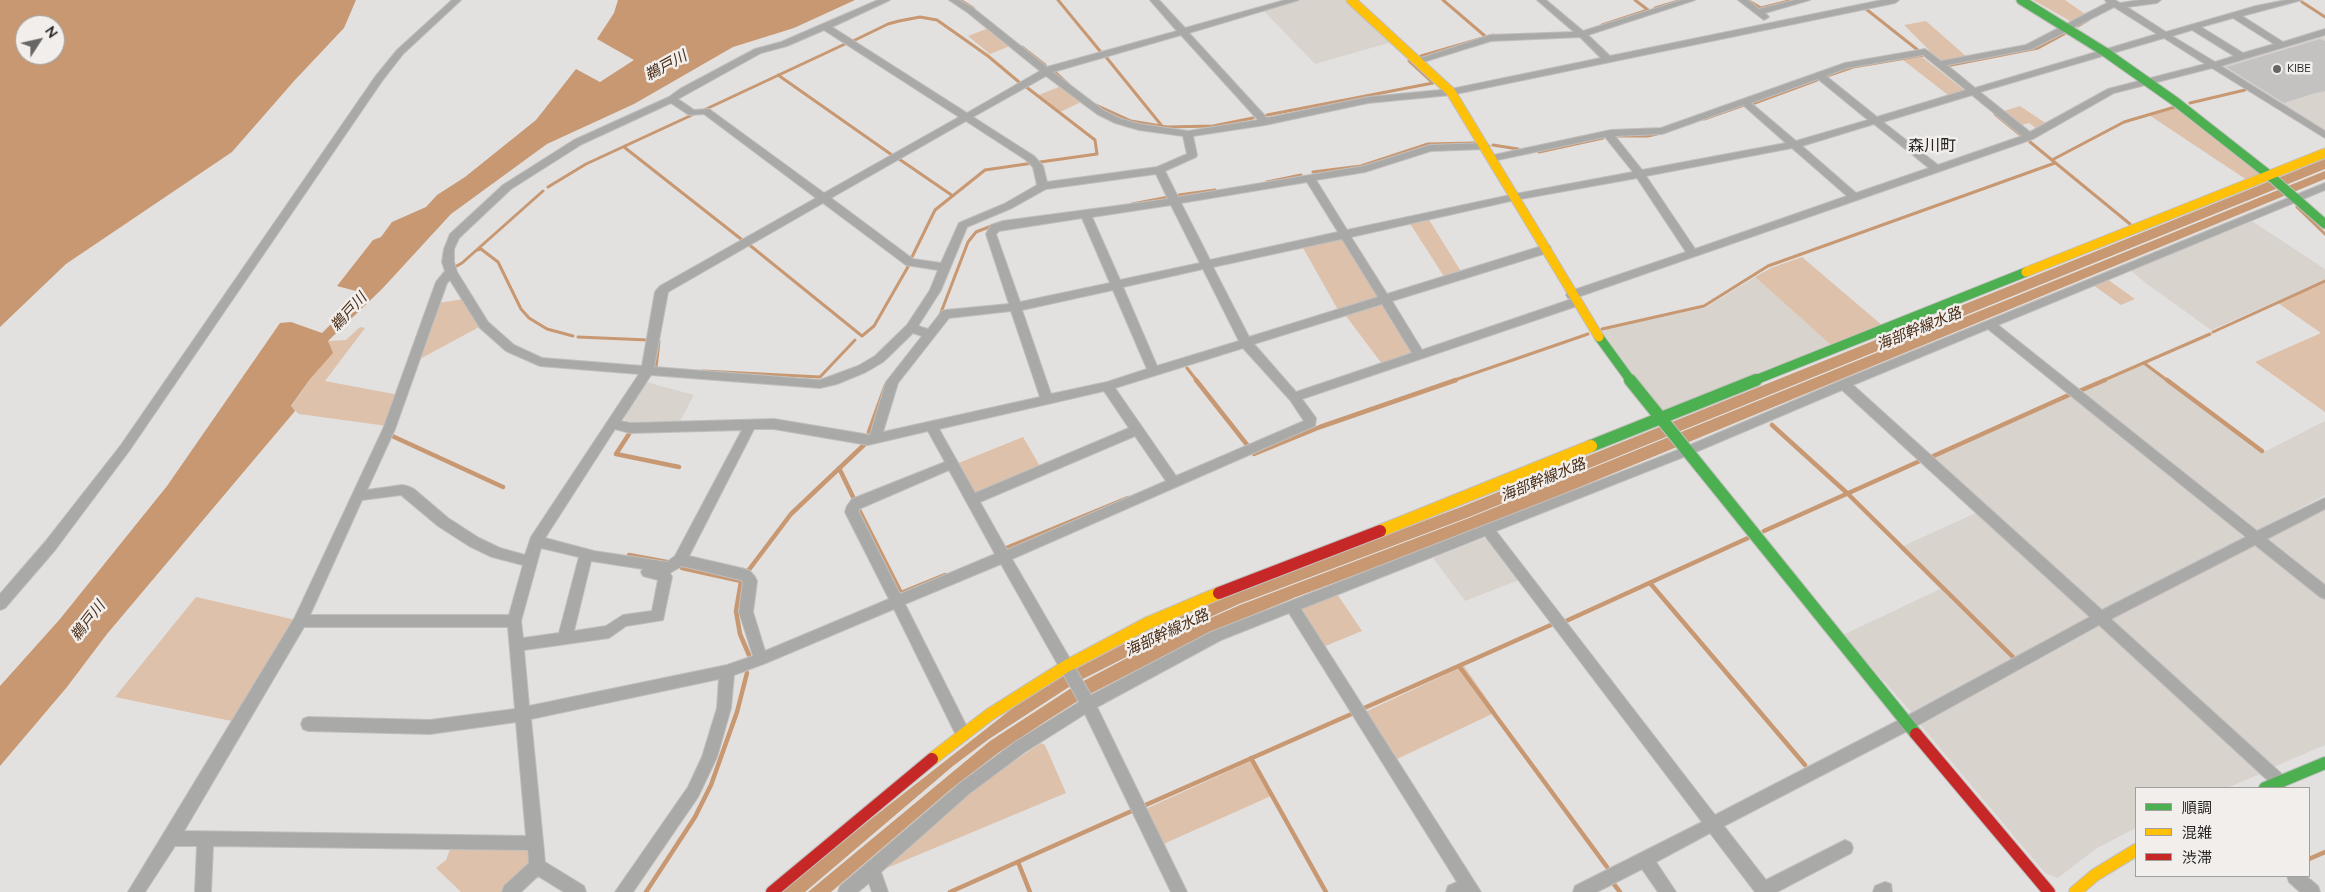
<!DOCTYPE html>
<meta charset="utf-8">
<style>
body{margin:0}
#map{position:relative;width:2325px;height:892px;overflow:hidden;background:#e3e1df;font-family:Mulish,"Noto Sans JP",sans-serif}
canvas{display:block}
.legend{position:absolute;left:2135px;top:787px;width:175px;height:90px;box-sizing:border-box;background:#f1eeeb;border:1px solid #a19e9c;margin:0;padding:6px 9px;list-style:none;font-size:15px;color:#282625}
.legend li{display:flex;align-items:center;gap:10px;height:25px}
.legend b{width:25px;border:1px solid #a19e9c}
.north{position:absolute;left:15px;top:15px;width:50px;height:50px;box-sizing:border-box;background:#f1eeeb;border:1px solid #a19e9c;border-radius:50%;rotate:55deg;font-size:14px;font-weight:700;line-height:20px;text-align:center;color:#282625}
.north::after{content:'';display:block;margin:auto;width:18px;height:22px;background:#696766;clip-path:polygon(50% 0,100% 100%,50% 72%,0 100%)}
</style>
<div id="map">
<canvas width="2325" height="892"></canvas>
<ul class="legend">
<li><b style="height:6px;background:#4caf50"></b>順調</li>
<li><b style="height:6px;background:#ffc107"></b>混雑</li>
<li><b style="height:6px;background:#c62828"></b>渋滞</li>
</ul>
<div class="north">N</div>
</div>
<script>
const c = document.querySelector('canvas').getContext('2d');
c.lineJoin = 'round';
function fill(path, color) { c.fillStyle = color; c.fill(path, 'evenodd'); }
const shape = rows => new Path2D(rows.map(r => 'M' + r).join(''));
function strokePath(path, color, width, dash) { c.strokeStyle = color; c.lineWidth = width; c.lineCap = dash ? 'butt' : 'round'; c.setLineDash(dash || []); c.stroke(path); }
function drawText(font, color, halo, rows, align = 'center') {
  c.font = font + ' Mulish,"Noto Sans JP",sans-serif'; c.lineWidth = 5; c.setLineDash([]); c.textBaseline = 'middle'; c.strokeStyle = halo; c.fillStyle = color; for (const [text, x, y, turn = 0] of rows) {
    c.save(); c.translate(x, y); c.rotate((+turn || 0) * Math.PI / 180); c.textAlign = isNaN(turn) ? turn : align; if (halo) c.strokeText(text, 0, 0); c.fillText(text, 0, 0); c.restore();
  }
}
fill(shape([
 [1302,0,1347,0,1392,42,1315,64,1263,10],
 [2325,34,2325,132,2221,68,2221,66],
 [2252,221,2325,269,2325,280,2211,330,2147,284,2130,270],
 [1755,277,1832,346,1660,412,1601,330,1705,308],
 [2145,364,2262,453,2325,421,2325,495,2255,532,2079,393],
 [646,382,694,395,680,421,626,422,623,416],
 [2073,394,2242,530,2243,538,2101,610,1930,459],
 [2325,508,2325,591,2262,540],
 [1980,511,2092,618,1911,712,1843,635,1940,589,1899,548],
 [1484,538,1489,540,1519,580,1465,601,1433,558],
 [2257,544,2325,596,2325,745,2269,769,2106,621],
 [2100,625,2265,772,2227,788,2136,788,2136,828,2097,848,2058,878,2045,873,1917,721]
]), '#d9d3ce');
fill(shape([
 [2033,0,2065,0,2085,14,2072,22],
 [1926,21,1967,57,1941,62,1926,51,1929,50,1904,25],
 [989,28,1010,46,990,54,968,36],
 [1922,57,1964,90,1948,95,1903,60],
 [1061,86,1081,102,1060,112,1039,95],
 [2020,106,2047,124,2037,129,2029,123,2018,126,2001,112],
 [2177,107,2262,175,2247,180,2149,115],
 [1428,218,1462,273,1445,278,1409,222],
 [1340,237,1344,239,1379,295,1377,299,1338,310,1302,246],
 [1802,257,1883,326,1832,346,1755,277,1771,268],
 [2107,279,2135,299,2121,305,2093,285],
 [2325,283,2325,412,2255,362,2321,333,2278,303],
 [463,299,481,326,420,359,439,303],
 [1380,304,1385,306,1413,351,1411,354,1382,364,1346,316],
 [360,327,365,328,325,381,399,395,387,426,299,414,291,407,310,379,328,341,346,340],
 [1023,437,1041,468,979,494,971,492,956,464],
 [1337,594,1362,631,1323,647,1299,610],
 [196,597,296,620,236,722,115,697],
 [1464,666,1496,712,1395,760,1365,712],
 [1041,743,1045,745,1066,793,882,870,977,786],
 [1251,761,1271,796,1159,846,1141,811],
 [450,849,525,850,532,855,532,867,505,892,461,892,436,868,446,860]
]), '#dec1ab');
fill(shape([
 [0,0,356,0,344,28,294,81,232,152,66,264,0,327],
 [25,25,55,25,55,55,25,55],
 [618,0,855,0,794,28,733,47,634,104,547,144,451,214,382,289,328,341,333,353,310,379,291,406,295,411,107,634,67,687,0,766,0,686,60,619,167,486,280,323,291,322,322,333,358,297,356,291,337,286,373,240,381,237,392,222,426,207,437,195,465,177,536,120,576,69,600,82,634,60,597,39,614,13],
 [2325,159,2325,169,1469,517,1239,604,1160,640,1075,683,989,739,953,766,805,892,778,892,1037,689,1191,609,1461,507],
 [2325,171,2325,179,1476,530,1296,597,1209,633,1084,697,1046,721,998,753,950,790,831,892,808,892,990,741,1076,685,1161,640,1240,605,1469,518]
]), '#c79872');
strokePath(shape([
 [960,0,973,8],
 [1058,0,1100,51],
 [1443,0,1485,36],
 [1747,0,1761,8,1793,0],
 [2302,2,2325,17],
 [1655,8,1682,0],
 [1866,9,1919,51],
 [1602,25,1648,10,1635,0],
 [2078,26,2088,20],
 [853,41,888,24,899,21,920,17,937,20,988,56,1019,82],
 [1022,47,1045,65],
 [1421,56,1493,35],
 [1106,57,1162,126],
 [1946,66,2038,48,2064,34],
 [1055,72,1068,84],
 [778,75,892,155],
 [1827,76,1853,67,1924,55],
 [1025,86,1095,140,1097,154,1040,162],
 [2190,103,2245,90],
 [1752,104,1817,80],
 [1096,105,1131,121,1167,127,1213,126,1253,118],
 [704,110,845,44],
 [1995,114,2023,137],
 [1267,115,1433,83,1409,61],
 [1704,119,1744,105],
 [1614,136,1648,136,1661,133],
 [2030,142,2130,224],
 [1493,145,1518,149],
 [624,147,741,239],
 [1539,152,1603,138],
 [899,159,953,196],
 [2052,160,2124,122,2175,107],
 [1313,172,1361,166,1428,144,1474,143],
 [1267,182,1301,175],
 [548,187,586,164,692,115],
 [1179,195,1215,190],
 [1132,204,1169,197],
 [2297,207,2325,234],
 [747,243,862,336,874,326,909,265],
 [477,250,481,249,498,262,521,309,529,318,547,329,573,336],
 [911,259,935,210,985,170,1033,163],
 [453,268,462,263,543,191],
 [940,315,968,242,976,232,994,225],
 [1602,329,1704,306,1768,266,2055,163],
 [2213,332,2325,281],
 [578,337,648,340],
 [656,341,659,341,656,368],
 [2144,363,2168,381],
 [1187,368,1197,381],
 [703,371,820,377,855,340],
 [1452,381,1588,334],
 [2102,381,2210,334]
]), '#c79872', 3);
strokePath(shape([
 [1196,380,1248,446,1245,448],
 [2167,380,2262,451],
 [2077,392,2105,380],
 [1772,425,1847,493,2013,657],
 [869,432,886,385],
 [629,434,616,454,679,467],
 [390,435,503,487],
 [1254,454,1320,427,1456,380],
 [1929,458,2071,394],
 [839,468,854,499],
 [857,506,901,593,945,575],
 [1764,531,1922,460],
 [1004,549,1128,498],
 [629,555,667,562],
 [682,568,741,581,736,611,740,634,749,655],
 [748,571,791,514,867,442],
 [1650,583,1805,765],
 [1566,621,1748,538],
 [1459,666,1607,867],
 [1362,709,1553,624],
 [1251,758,1326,892],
 [1141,807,1356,712],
 [2309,859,2325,852],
 [1018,862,1030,892],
 [1613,883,1620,892],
 [646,892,695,817,711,785,737,712,747,673],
 [950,892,1134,810]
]), '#c79872', 4.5);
fill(shape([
 [2320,39,2325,41,2325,91,2312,94,2284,103,2226,67]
]), '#c4c2c1');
const street = shape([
 [452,0,461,0,403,54,382,81,129,451,55,550,5,608,0,610,0,594,45,542,121,445,375,77,397,50,452,0],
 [878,0,890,0,832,27,967,113,1040,71,967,12,949,0,959,0,973,8,1047,67,1177,31,1150,0,1159,0,1185,28,1285,0,1299,0,1189,33,1267,118,1368,97,1451,89,1601,58,1580,37,1491,41,1420,63,1417,64,1412,61,1490,35,1574,32,1537,0,1546,0,1583,31,1682,0,1695,0,1588,35,1610,56,1882,0,1899,0,1895,3,1451,95,1368,103,1265,125,1193,136,1197,155,1196,157,1165,171,1178,197,1364,166,1430,145,1485,143,1490,146,1485,149,1431,151,1365,172,1316,180,1347,230,1515,194,1633,172,1605,137,1493,161,1488,158,1489,156,1611,130,1661,128,1845,63,1925,49,1941,61,2026,45,2107,3,2105,0,2115,0,2120,3,2140,0,2161,0,2157,3,2127,7,2166,32,2256,6,2286,0,2302,0,2242,16,2283,42,2325,29,2325,35,2221,66,2325,131,2325,138,2212,68,2114,93,2033,139,1572,299,1568,298,1566,295,1568,292,1686,252,1637,178,1515,200,1351,237,1387,294,1542,246,1550,246,1551,249,1550,252,1392,301,1422,350,1572,299,1580,299,1582,302,1580,305,1302,399,1316,418,1315,426,1012,559,1091,695,1211,632,1683,448,1840,381,2325,183,2325,190,1998,325,2257,531,2325,498,2325,509,2267,539,2325,585,2325,599,2320,597,2255,545,2111,619,2285,777,2288,782,2285,787,2275,787,2099,625,1913,728,1724,826,1766,880,1839,843,1845,840,1851,843,1853,848,1851,853,1777,892,1755,892,1710,833,1656,862,1676,892,1658,892,1642,869,1597,892,1573,892,1575,886,1702,822,1485,536,1301,609,1481,892,1446,892,1448,886,1457,882,1289,613,1221,640,1097,707,1187,892,1171,892,1085,714,1025,752,970,793,881,872,888,892,872,892,869,883,858,892,838,892,840,886,960,783,1015,742,1079,702,1001,564,905,604,968,729,970,734,968,739,963,741,958,739,894,609,766,663,734,675,731,708,717,757,698,797,633,892,615,892,688,787,702,757,717,708,719,679,531,719,545,862,584,886,586,892,564,892,538,876,521,892,502,892,504,886,529,863,528,850,213,846,211,892,195,892,197,846,175,846,145,892,128,892,295,617,383,429,436,282,445,271,442,262,444,249,450,234,503,185,574,140,669,97,680,89,755,49,781,42,878,0],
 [2114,7,2157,34,1975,88,1947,65,2032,49,2114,7],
 [2233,18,2274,44,2243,53,2201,27,2233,18],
 [824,30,959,117,824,193,709,109,694,110,678,99,761,53,787,46,824,30],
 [2192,30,2234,56,2215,62,2172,36,2192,30],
 [1181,35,1258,120,1188,131,1140,124,1121,119,1103,110,1053,72,1181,35],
 [2164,38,2205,64,2108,89,2030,132,1980,92,2164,38],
 [1923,55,1966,90,1877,117,1826,76,1847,68,1923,55],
 [1046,76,1097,114,1115,123,1139,130,1183,136,1187,154,1157,167,1047,182,1043,166,1034,156,973,117,1046,76],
 [1818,79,1868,120,1796,141,1751,103,1818,79],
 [1972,95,2022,136,1938,165,1883,122,1972,95],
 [671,103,689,115,704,114,816,198,660,286,655,292,642,366,542,358,514,345,488,322,457,272,454,262,454,249,459,238,511,189,582,144,671,103],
 [1743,105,1786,143,1642,170,1615,136,1662,134,1743,105],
 [966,121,1026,160,1033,167,1037,185,1004,204,959,223,941,263,913,259,831,198,966,121],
 [1874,124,1929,168,1856,193,1802,146,1874,124],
 [1792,148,1847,196,1695,249,1646,176,1792,148],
 [1156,174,1168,199,1003,221,991,225,986,234,1009,304,946,310,942,311,928,329,918,326,941,290,967,227,1012,208,1046,189,1156,174],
 [1307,182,1338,232,1210,260,1181,203,1307,182],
 [823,203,906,265,938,270,930,290,907,325,875,356,858,366,820,380,654,367,668,292,823,203],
 [1171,205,1200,263,1120,280,1092,217,1171,205],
 [1082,218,1110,283,1020,302,996,234,999,231,1082,218],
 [1342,239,1378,297,1249,337,1213,267,1342,239],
 [1203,269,1239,341,1157,366,1123,287,1203,269],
 [450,280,480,328,506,351,540,366,639,374,531,537,525,555,500,548,479,538,448,518,414,489,407,486,402,485,367,490,395,429,447,283,450,280],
 [1113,290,1147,369,1107,382,1051,394,1022,310,1113,290],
 [1382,304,1412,353,1296,392,1254,344,1382,304],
 [1011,311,1040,397,883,432,898,383,949,318,1011,311],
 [1988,329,2246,537,2102,610,1853,385,1988,329],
 [913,333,922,336,886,382,870,435,774,419,630,423,621,421,651,375,820,388,837,384,866,372,883,362,913,333],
 [1243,348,1290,400,1304,421,1176,476,1115,388,1243,348],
 [1842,390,2090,617,1903,718,1715,815,1496,531,1691,454,1842,390],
 [1104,391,1129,428,975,493,939,429,1104,391],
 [615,429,630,433,742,430,675,556,667,562,594,551,545,538,615,429],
 [754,429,774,429,868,445,928,431,945,462,852,499,847,506,845,512,889,599,765,651,753,612,757,581,755,577,750,571,745,569,689,556,754,429],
 [1135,436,1166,481,1007,550,980,502,1135,436],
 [949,470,995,554,900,594,859,512,859,509,949,470],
 [401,495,438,526,469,546,492,557,523,565,509,615,310,615,362,500,401,495],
 [541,548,579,557,559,633,523,638,521,621,541,548],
 [591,561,643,569,641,572,643,576,658,580,652,611,623,615,606,626,574,631,591,561],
 [682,566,741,580,743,582,739,612,753,656,727,665,529,706,524,650,609,638,626,626,663,620,672,577,670,573,682,566],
 [304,627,508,627,515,709,430,720,308,717,303,719,301,724,303,729,308,731,430,734,516,722,526,836,184,831,304,627],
 [1738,0,1748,0,1759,9,1795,0,1810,0,1765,13,1769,17,1764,20,1738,0],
 [2287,876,2306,876,2318,886,2320,892,2300,892,2289,882,2287,876],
 [1885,882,1891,884,1892,892,1873,892,1875,886,1885,882]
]);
const fastFar1 = shape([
 [2021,0,2105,52,2176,102,2269,175,2325,224],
 [1599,337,1631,381],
 [1753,381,2026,272]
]);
const fast = shape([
 [1630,380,1916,734],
 [1591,446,1756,380],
 [2265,788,2325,763]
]);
const slowFar1 = shape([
 [1351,0,1451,92,1599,337],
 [2026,272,2325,153]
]);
const slow = shape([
 [1380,531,1591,446],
 [932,759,989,715,1065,667,1148,623,1219,593],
 [2075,892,2095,875,2136,850]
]);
const jam = shape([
 [1219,593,1380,531],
 [1916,734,2049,892],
 [772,892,932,759]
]);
strokePath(street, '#c1bfbe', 2);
strokePath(fastFar1, '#c1bfbe', 11);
strokePath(fast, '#c1bfbe', 14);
strokePath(slowFar1, '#c1bfbe', 11);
strokePath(slow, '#c1bfbe', 14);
strokePath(jam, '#c1bfbe', 14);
fill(street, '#a9a9a8');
strokePath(fastFar1, '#4caf50', 9);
strokePath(fast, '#4caf50', 12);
strokePath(slowFar1, '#ffc107', 9);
strokePath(slow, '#ffc107', 12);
strokePath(jam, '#c62828', 12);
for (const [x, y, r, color] of [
 [2277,69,5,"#696766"]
]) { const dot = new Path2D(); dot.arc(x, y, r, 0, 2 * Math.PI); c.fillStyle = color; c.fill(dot); strokePath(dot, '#f1eeeb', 2); }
drawText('11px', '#282625', '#f1eeeb', [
 ["KIBE",2287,69]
], 'left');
drawText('italic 15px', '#4a2d17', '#f1eeeb', [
 ["鵜戸川",666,66,-29],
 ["鵜戸川",349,312,-48],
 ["海部幹線水路",1919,329,-22],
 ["海部幹線水路",1543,480,-22],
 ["鵜戸川",88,621,-52],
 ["海部幹線水路",1167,633,-25]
]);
drawText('16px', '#282625', '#f1eeeb', [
 ["森川町",1932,146]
]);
</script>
